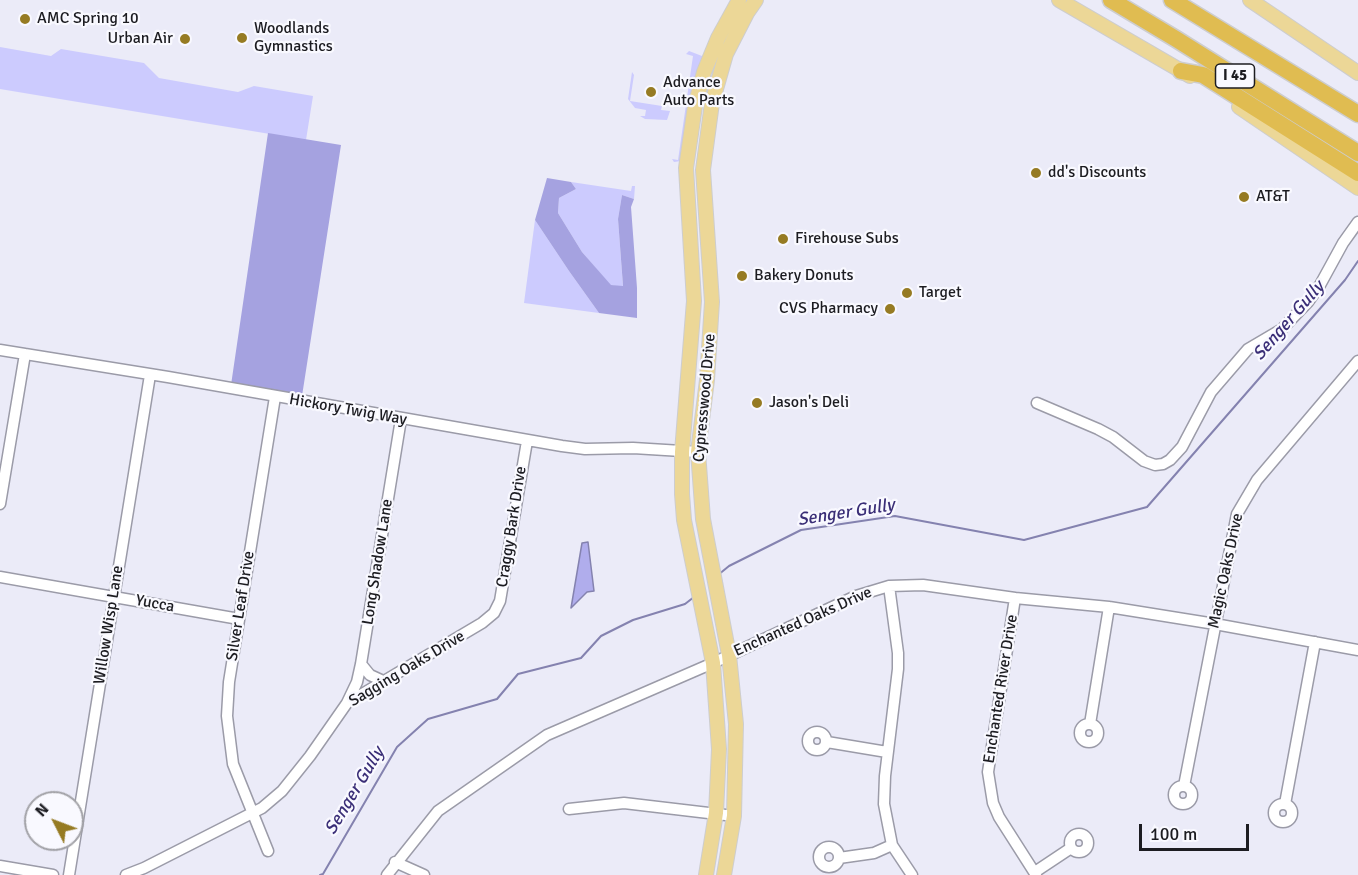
<!DOCTYPE html>
<style>
body{margin:0}
#map{position:relative;width:1358px;height:875px;overflow:hidden;background:#ebebf8;font-family:Signika,sans-serif}
canvas{display:block}
.north{position:absolute;left:24px;top:791px;width:60px;height:60px;box-sizing:border-box;background:#f9f9ff;border:2px solid #a1a1a6;border-radius:50%;rotate:312deg;font-size:16px;font-weight:700;line-height:24px;text-align:center;color:#1c1c21}
.north::after{content:'';display:block;margin:auto;width:21px;height:27px;background:#967b23;clip-path:polygon(50% 0,100% 100%,50% 72%,0 100%)}
.scale{position:absolute;left:1139px;top:824px;width:110px;height:27px;box-sizing:border-box;border:3px solid #1c1c21;border-top:0;padding-left:8px;font-size:18px;line-height:21px;white-space:nowrap;color:#1c1c21;-webkit-text-stroke:4px #f9f9ff;paint-order:stroke}
</style>
<div id="map">
<canvas width="1358" height="875"></canvas>
<div class="north">N</div>
<div class="scale">100 m</div>
</div>
<script>
const c = document.querySelector('canvas').getContext('2d');
c.lineJoin = 'round';
function fill(path, color) { c.fillStyle = color; c.fill(path, 'evenodd'); }
const shape = rows => new Path2D(rows.map(r => 'M' + r).join(''));
function strokePath(path, color, width, dash) { c.strokeStyle = color; c.lineWidth = width; c.lineCap = dash ? 'butt' : 'round'; c.setLineDash(dash || []); c.stroke(path); }
function drawText(font, color, halo, rows, align = 'center') {
  c.font = font + ' Signika,sans-serif'; c.lineWidth = 4.5; c.setLineDash([]); c.textBaseline = 'middle'; c.strokeStyle = halo; c.fillStyle = color; for (const [text, x, y, turn = 0] of rows) {
    c.save(); c.translate(x, y); c.rotate((+turn || 0) * Math.PI / 180); c.textAlign = isNaN(turn) ? turn : align; if (halo) c.strokeText(text, 0, 0); c.fillText(text, 0, 0); c.restore();
  }
}
fill(shape([
 [0,47,51,56,61,49,144,63,159,78,238,92,254,86,313,96,306,140,0,89],
 [689,51,702,56,704,62,681,161,674,162,672,159,678,160,693,56,686,54],
 [632,72,634,75,630,101,662,106,661,110,670,111,667,120,645,119,640,116,645,116,646,110,635,108,628,99],
 [571,182,631,191,632,186,635,186,634,199,622,195,618,219,623,287,610,285,582,252,558,213,559,198,576,189],
 [535,220,569,271,599,313,524,303]
]), '#cccbfe');
fill(shape([
 [268,133,341,145,302,396,231,385],
 [547,178,571,182,576,189,559,198,558,213,582,252,611,285,623,286,618,219,622,195,634,199,631,207,637,288,637,318,599,313,569,271,535,220]
]), '#a5a2e0');
const water = shape([
 [588,542,594,591,587,592,571,608,582,543,588,542]
]);
fill(water, '#b0adec');
strokePath(water, '#8482af', 1.5);
strokePath(shape([
 [718,575,729,566,801,530,895,516,1024,540,1147,507,1345,280,1358,261],
 [320,875,323,874,397,747,428,719,497,699,518,674,581,658,601,636,633,620,685,604,694,597]
]), '#8482af', 2);
const minor = shape([
 [0,350,168,377,562,446,585,449,633,448,698,452],
 [1037,403,1098,429,1113,437,1144,461,1155,465,1163,464,1170,460,1182,447,1211,392,1248,349,1282,329,1308,302,1320,285,1343,243,1358,222],
 [0,504,25,354],
 [0,577,239,619],
 [889,586,898,653,898,669,885,776,884,804,892,845,912,875],
 [1015,598,988,772,993,803,999,817,1036,875],
 [361,664,370,675,383,681],
 [347,703,357,682,361,664,401,419],
 [1090,724,1109,607],
 '1080 733a9 9 0 1 1 18 0a9 9 0 1 1-18 0Z',
 '808 741a9 9 0 1 1 18 0a9 9 0 1 1-18 0Z',
 [827,742,887,752],
 '1174 795a9 9 0 1 1 18 0a9 9 0 1 1-18 0Z',
 [1184,786,1237,514,1257,480,1358,361],
 '1274 813a9 9 0 1 1 18 0a9 9 0 1 1-18 0Z',
 [1285,804,1315,642],
 [569,809,624,803,734,816],
 '1070 843a9 9 0 1 1 18 0a9 9 0 1 1-18 0Z',
 '819 857a10 10 0 1 1 20 0a10 10 0 1 1-20 0Z',
 [268,851,233,764,227,716,229,682,275,397],
 [839,858,874,853,892,845],
 [395,862,424,875],
 [0,866,53,875],
 [1035,872,1071,848],
 [69,875,150,375],
 [126,875,144,868,262,808,282,791,310,756,347,703,482,623,494,613,500,601,527,441],
 [387,875,438,811,547,735,713,663,856,596,889,586,923,585,1015,598,1109,607,1215,624,1358,650]
]);
const major = shape([
 [1059,0,1190,76],
 [1250,0,1358,73],
 [1239,107,1358,188],
 [706,875,716,813,719,749,713,663,684,520,682,494,682,452,694,301,686,168,695,106,704,72,718,38,739,0],
 [724,875,734,816,736,724,729,655,703,519,699,465,698,452,707,380,712,302,703,170,712,103,726,54,747,13,756,0]
]);
const highway = shape([
 [1111,0,1176,39,1358,153],
 [1172,0,1358,114],
 [1181,71,1203,75,1358,173]
]);
strokePath(minor, '#9b9ba8', 13);
strokePath(major, '#cdcdce', 16);
strokePath(highway, '#cdcdce', 19);
strokePath(minor, '#fff', 10);
strokePath(major, '#ecd797', 14);
strokePath(highway, '#e0bc51', 16);
for (const [x, y, r, color] of [
 [25,19,6,"#967b23"],
 [242,38,6,"#967b23"],
 [185,39,6,"#967b23"],
 [651,92,6,"#967b23"],
 [1036,173,6,"#967b23"],
 [1244,197,6,"#967b23"],
 [783,239,6,"#967b23"],
 [742,276,6,"#967b23"],
 [907,293,6,"#967b23"],
 [890,309,6,"#967b23"],
 [757,403,6,"#967b23"]
]) { const dot = new Path2D(); dot.arc(x, y, r, 0, 2 * Math.PI); c.fillStyle = color; c.fill(dot); strokePath(dot, '#f9f9ff', 2); }
for (const [x, y, w] of [
 [1235,76,39]
]) { const box = new Path2D(); box.roundRect(x - w / 2, y - 12, w, 24, 4.5); c.fillStyle = '#f9f9ff'; c.fill(box); strokePath(box, '#1c1c21', 1.5); }
drawText('bold 15px', '#1c1c21', null, [
 ["I 45",1235,76]
]);
drawText('16px', '#1c1c21', '#f9f9ff', [
 ["AMC Spring 10",37,19],
 ["Woodlands",254,29],
 ["Gymnastics",254,47],
 ["Urban Air",173,39,"right"],
 ["Advance",663,83],
 ["Auto Parts",663,101],
 ["dd's Discounts",1048,173],
 ["AT&T",1256,197],
 ["Firehouse Subs",795,239],
 ["Bakery Donuts",754,276],
 ["Target",919,293],
 ["CVS Pharmacy",878,309,"right"],
 ["Jason's Deli",769,403]
], 'left');
drawText('16px', '#1c1c21', '#f9f9ff', [
 ["Cypresswood Drive",705,398,-85],
 ["Hickory Twig Way",348,410,10],
 ["Craggy Bark Drive",512,527,-81],
 ["Long Shadow Lane",378,562,-81],
 ["Magic Oaks Drive",1226,571,-78],
 ["Yucca",155,604,10],
 ["Silver Leaf Drive",241,606,-81],
 ["Enchanted Oaks Drive",803,622,-24],
 ["Willow Wisp Lane",109,625,-81],
 ["Sagging Oaks Drive",407,669,-31],
 ["Enchanted River Drive",1001,689,-81]
]);
drawText('italic 18px', '#3a2e77', '#f9f9ff', [
 ["Senger Gully",1289,321,-49],
 ["Senger Gully",846,513,-9],
 ["Senger Gully",355,791,-59]
]);
</script>
